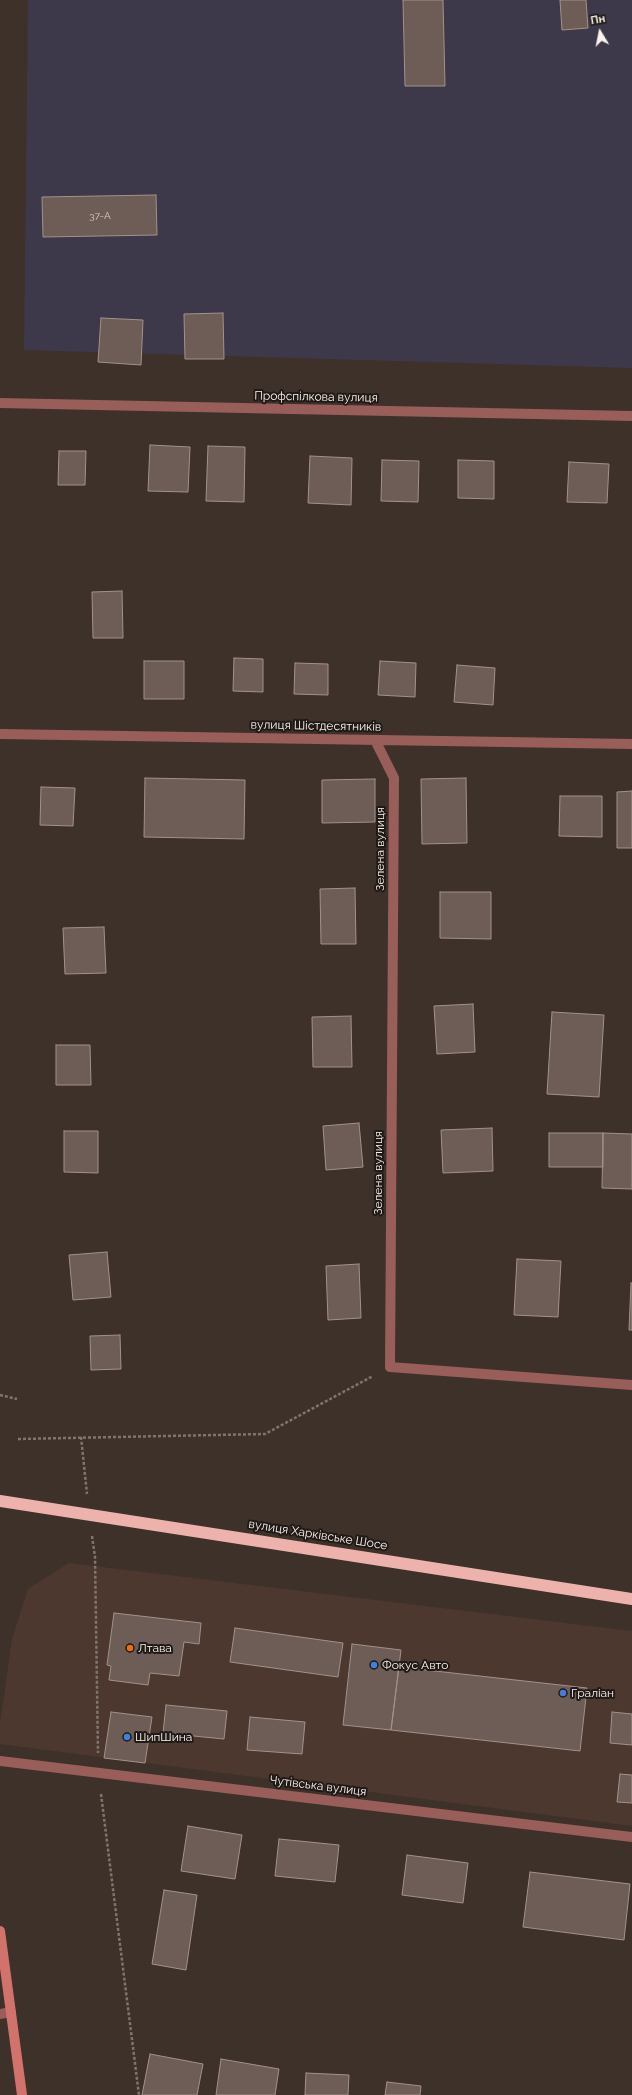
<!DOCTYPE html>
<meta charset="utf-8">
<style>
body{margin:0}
#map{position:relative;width:632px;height:2095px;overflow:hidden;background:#3e312a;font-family:Raleway,sans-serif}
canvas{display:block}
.north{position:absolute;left:580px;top:12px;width:40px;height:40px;-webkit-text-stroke:3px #201a17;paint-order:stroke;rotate:350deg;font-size:11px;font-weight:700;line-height:16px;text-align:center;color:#fbf2ed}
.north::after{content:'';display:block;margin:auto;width:14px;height:18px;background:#fbf2ed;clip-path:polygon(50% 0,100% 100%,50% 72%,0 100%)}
</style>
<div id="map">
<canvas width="632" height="2095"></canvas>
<div class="north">Пн</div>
</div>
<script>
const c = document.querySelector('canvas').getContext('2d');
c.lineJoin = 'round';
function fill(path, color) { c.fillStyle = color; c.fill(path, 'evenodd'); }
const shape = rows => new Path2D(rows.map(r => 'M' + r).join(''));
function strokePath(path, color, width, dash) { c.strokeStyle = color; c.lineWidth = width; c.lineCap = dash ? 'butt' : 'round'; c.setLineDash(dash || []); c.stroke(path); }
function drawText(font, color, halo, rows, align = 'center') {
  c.font = font + ' Raleway,sans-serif'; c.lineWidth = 4; c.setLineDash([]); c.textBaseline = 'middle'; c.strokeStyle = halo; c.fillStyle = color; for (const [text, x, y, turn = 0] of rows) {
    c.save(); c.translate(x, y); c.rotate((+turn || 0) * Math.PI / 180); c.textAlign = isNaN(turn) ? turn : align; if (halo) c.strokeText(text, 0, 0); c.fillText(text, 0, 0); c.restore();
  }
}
fill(shape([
 [69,1563,632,1631,632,1826,0,1744,0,1724,12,1639,28,1589]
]), '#4c382e');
fill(shape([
 [28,0,632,0,632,368,24,350]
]), '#3d394a');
const building = shape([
 [403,0,443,0,445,86,405,86,403,0],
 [560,0,586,0,588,28,562,30,560,0],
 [156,195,157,235,43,237,42,197,156,195],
 [223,313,224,359,185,359,184,314,223,313],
 [101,318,143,320,141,365,98,362,101,318],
 [150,445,190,447,188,492,148,491,150,445],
 [208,446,245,447,244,502,206,501,208,446],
 [59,451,86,451,85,485,58,485,59,451],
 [310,456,352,458,351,505,308,503,310,456],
 [382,460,419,461,418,502,381,501,382,460],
 [458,460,494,461,494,499,458,498,458,460],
 [569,462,609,464,607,503,567,502,569,462],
 [122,591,123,638,93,638,92,592,122,591],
 [234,658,263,659,263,692,233,691,234,658],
 [144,661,184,661,184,699,144,699,144,661],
 [380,661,416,663,415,697,378,695,380,661],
 [295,663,328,664,328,695,294,694,295,663],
 [457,665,495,668,493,705,454,702,457,665],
 [145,778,245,780,244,839,144,837,145,778],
 [466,778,467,843,422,844,421,779,466,778],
 [375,779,375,822,322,823,322,780,375,779],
 [41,787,75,788,73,826,40,825,41,787],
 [632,791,632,848,617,848,617,792,632,791],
 [560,796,602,796,602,837,559,836,560,796],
 [355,888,356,944,321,944,320,889,355,888],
 [440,892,491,892,491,939,440,938,440,892],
 [104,927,106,973,65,974,63,928,104,927],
 [473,1004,475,1052,437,1054,434,1006,473,1004],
 [552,1012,604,1015,599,1097,547,1094,552,1012],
 [351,1016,352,1067,313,1067,312,1017,351,1016],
 [56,1045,90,1045,91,1085,56,1085,56,1045],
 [359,1123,363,1167,326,1170,323,1126,359,1123],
 [492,1128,493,1171,443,1173,441,1130,492,1128],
 [64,1131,98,1131,98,1173,64,1172,64,1131],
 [549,1133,603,1133,603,1167,549,1167,549,1133],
 [603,1133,632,1134,632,1189,602,1188,603,1133],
 [107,1252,111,1297,73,1300,69,1255,107,1252],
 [517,1259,561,1261,558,1317,514,1315,517,1259],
 [359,1264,361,1318,328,1320,326,1266,359,1264],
 [631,1283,632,1283,632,1330,629,1330,631,1283],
 [120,1335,121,1369,91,1370,90,1336,120,1335],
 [114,1613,201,1623,199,1644,184,1642,179,1676,150,1673,148,1685,109,1680,111,1666,107,1665,114,1613],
 [235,1628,343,1643,338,1677,230,1662,235,1628],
 [352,1644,401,1650,391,1730,343,1725,352,1644],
 [399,1667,587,1688,580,1751,391,1730,399,1667],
 [166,1705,227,1711,224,1739,163,1733,166,1705],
 [111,1712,152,1717,145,1763,104,1758,111,1712],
 [612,1712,632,1714,632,1745,610,1743,612,1712],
 [250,1717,305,1722,302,1754,247,1750,250,1717],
 [620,1774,632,1775,632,1803,617,1802,620,1774],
 [188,1826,242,1835,235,1879,181,1871,188,1826],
 [279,1839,339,1845,335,1882,275,1876,279,1839],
 [407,1855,468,1863,463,1903,402,1895,407,1855],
 [530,1872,630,1884,624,1940,523,1927,530,1872],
 [164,1890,197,1895,186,1970,152,1964,164,1890],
 [150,2054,203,2064,197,2095,142,2095,150,2054],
 [221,2059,279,2069,275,2095,216,2095,221,2059],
 [306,2073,349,2075,348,2095,305,2095,306,2073],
 [387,2082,421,2086,420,2095,385,2095,387,2082]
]);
fill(building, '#6d5d56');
strokePath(building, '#a3928a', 1);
strokePath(shape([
 [0,1395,17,1399],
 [81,1437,87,1494],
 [18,1439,265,1434,373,1376],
 [92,1536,95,1557,98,1753],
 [101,1794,139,2095]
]), '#80756e', 2.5, [3, 2]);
strokePath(shape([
 [0,2014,11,2012]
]), '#995e59', 10);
strokePath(shape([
 [0,403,632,416],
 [0,734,632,744],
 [375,740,394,778,390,1367,632,1385],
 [0,1761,632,1837]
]), '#995e59', 10);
strokePath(shape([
 [0,1931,22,2095]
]), '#d1736c', 10);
strokePath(shape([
 [0,1501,632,1599]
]), '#edb2ac', 12);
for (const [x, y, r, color] of [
 [130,1648,4,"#e8710a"],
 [374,1665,4,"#3f7fe0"],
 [563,1693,4,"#3f7fe0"],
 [127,1737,4,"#3f7fe0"]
]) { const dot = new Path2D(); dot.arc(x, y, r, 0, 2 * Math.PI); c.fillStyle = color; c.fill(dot); strokePath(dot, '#201a17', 1.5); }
drawText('10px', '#d8cdc7', null, [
 ["37-А",100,216]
]);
drawText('12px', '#fbf2ed', '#201a17', [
 ["Профспілкова вулиця",316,397,1],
 ["вулиця Шістдесятників",316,726,1],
 ["Зелена вулиця",380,849,-90],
 ["Зелена вулиця",378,1173,-90],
 ["вулиця Харківське Шосе",318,1535,9],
 ["Чутівська вулиця",318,1786,7]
]);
drawText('12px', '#fbf2ed', '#201a17', [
 ["Лтава",138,1648],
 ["Фокус Авто",382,1665],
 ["Граліан",571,1693],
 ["ШипШина",135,1737]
], 'left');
</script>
